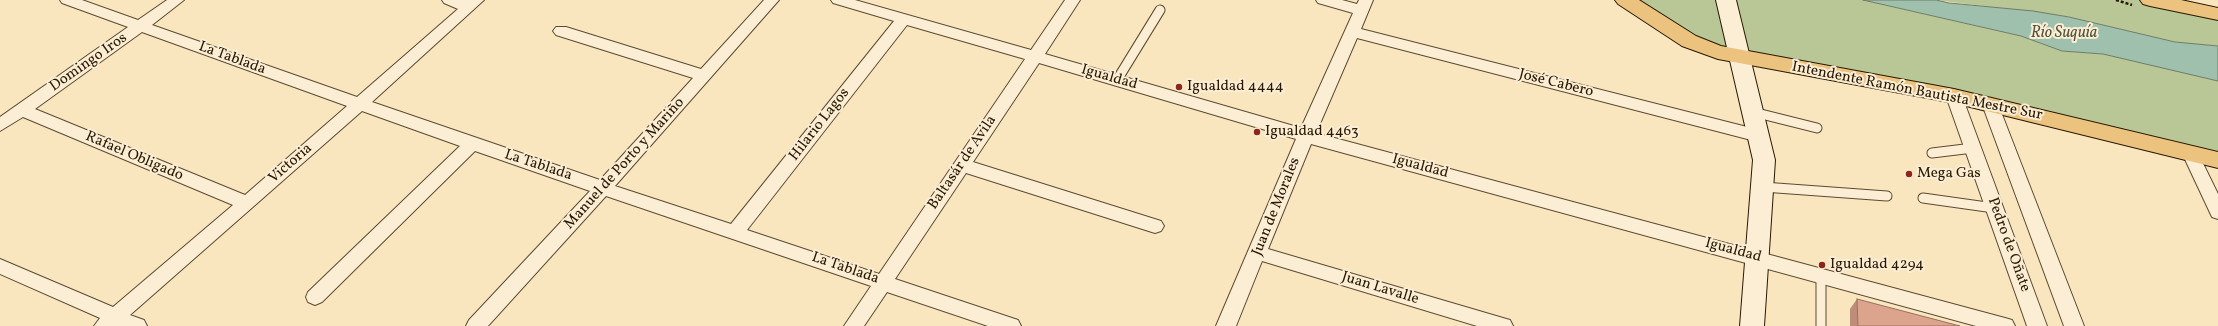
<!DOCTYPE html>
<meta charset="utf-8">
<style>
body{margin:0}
canvas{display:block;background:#f9e5be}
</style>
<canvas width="2218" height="326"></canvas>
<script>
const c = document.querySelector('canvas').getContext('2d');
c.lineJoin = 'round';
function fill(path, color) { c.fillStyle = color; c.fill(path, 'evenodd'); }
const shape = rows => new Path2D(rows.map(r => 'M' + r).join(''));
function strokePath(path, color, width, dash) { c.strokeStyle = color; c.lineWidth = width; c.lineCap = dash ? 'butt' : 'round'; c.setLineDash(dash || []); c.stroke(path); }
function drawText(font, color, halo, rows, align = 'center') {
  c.font = font + ' Vollkorn,serif'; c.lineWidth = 4; c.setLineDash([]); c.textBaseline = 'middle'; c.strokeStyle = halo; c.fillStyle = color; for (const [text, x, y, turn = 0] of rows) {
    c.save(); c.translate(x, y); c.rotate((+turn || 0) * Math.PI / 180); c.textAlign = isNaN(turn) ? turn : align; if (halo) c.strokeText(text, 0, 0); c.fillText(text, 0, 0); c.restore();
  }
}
fill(shape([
 [1625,0,1863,0,2021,36,2062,51,2103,54,2213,79,2218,81,2218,160,1990,104,1718,52],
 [1936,0,2150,0,2218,14,2218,46,2175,42,2069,17]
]), '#b9c695');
const water = shape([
 [1863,0,1936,0,1949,3,2033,11,2069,17,2175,42,2218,46,2218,81,2103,54,2062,51,2021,36,1863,0]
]);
fill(water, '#9ec0ad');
strokePath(water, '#6f7d68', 1);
const lane = shape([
 [1117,80,1160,10],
 [1753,112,1817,128],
 [1932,153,1973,148],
 [1763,187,1887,196],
 [1923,198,1994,208],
 [1821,276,1821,326]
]);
const street = shape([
 [60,0,82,0,138,20,167,0,184,0,152,25,357,97,458,9,444,3,442,0,484,0,372,102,600,180,693,78,556,35,553,31,556,27,566,27,701,69,764,0,779,0,615,186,731,224,894,21,833,3,831,0,855,0,1031,50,1065,0,1080,0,1045,54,1301,128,1353,13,1318,3,1316,0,1342,0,1357,4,1359,0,1373,0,1361,29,1759,130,1765,132,1767,136,1765,140,1759,142,1357,38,1316,133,2005,318,2012,320,2015,326,1976,326,1311,144,1268,249,1503,318,1510,320,1513,326,1477,326,1262,261,1236,326,1216,326,1296,139,1039,63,973,162,1161,221,1164,226,1161,231,1155,233,966,173,895,279,1018,320,1021,326,988,326,887,292,864,326,844,326,871,286,606,196,488,326,466,326,469,320,590,191,475,151,322,302,315,305,308,302,306,297,308,292,460,146,362,111,130,315,144,320,147,326,94,326,100,318,0,274,0,259,113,307,233,205,23,117,0,131,0,117,128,27,62,3,60,0],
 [907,25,1025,59,879,274,747,230,907,25],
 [142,32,347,106,245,195,35,109,142,32],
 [1954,90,1960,92,1962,96,2047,326,2027,326,1946,96,1948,92,1954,90],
 [1990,98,1996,100,1998,104,2084,326,2064,326,1982,104,1984,100,1990,98],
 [2190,147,2196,149,2218,194,2218,219,2212,217,2182,153,2184,149,2190,147]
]);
const secondary = shape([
 [1716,0,1736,0,1775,160,1764,326,1740,326,1753,160,1716,0]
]);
const primary = shape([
 [1615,0,1639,0,1696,36,1721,46,1954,89,2218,152,2218,168,1954,103,1718,59,1682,46,1618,4,1615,0],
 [2140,0,2181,0,2218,8,2218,20,2150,6,2143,4,2140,0]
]);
strokePath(lane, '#5d4b30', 11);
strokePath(street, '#5d4b30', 2);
strokePath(secondary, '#291800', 2);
strokePath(primary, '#291800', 2);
strokePath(shape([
 [2116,0,2132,5]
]), '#291800', 2.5, [3, 2]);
strokePath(lane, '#fbeed5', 9);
fill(street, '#fbeed5');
fill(secondary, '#fbeed5');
fill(primary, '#ecc27f');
fill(shape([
 [1857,299,1960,326,1850,326,1850,309]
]), '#bd8d78');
const building = shape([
 [1857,299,1960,326,1858,326,1857,299]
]);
fill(building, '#dca48c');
strokePath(building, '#9a7362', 1);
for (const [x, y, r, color] of [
 [1179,87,4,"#8f2418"],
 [1257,132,4,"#8f2418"],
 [1909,174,4,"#8f2418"],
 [1822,265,4,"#8f2418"]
]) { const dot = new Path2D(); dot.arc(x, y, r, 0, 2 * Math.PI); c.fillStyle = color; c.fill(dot); strokePath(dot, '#fbeed5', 1.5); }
drawText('15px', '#291800', '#fbeed5', [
 ["La Tablada",232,59,20],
 ["Domingo Iros",89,63,-35],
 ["Igualdad",1109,78,16],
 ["José Cabero",1556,84,14],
 ["Intendente Ramón Bautista Mestre Sur",1917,92,11],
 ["Hilario Lagos",820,125,-52],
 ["Rafael Obligado",134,157,23],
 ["Baltasár de Avila",963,163,-56],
 ["Victoria",291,164,-41],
 ["Manuel de Porto y Mariño",625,164,-48],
 ["La Tablada",538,166,18],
 ["Igualdad",1420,167,15],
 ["Juan de Morales",1277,207,-68],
 ["Pedro de Oñate",2008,245,70],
 ["Igualdad",1733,251,15],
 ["La Tablada",845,269,19],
 ["Juan Lavalle",1380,289,17]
]);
drawText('15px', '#291800', '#fbeed5', [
 ["Igualdad 4444",1187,87],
 ["Igualdad 4463",1265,132],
 ["Mega Gas",1917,174],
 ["Igualdad 4294",1830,265]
], 'left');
drawText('italic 16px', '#52533d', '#fbeed5', [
 ["Río Suquía",2064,34]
]);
</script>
